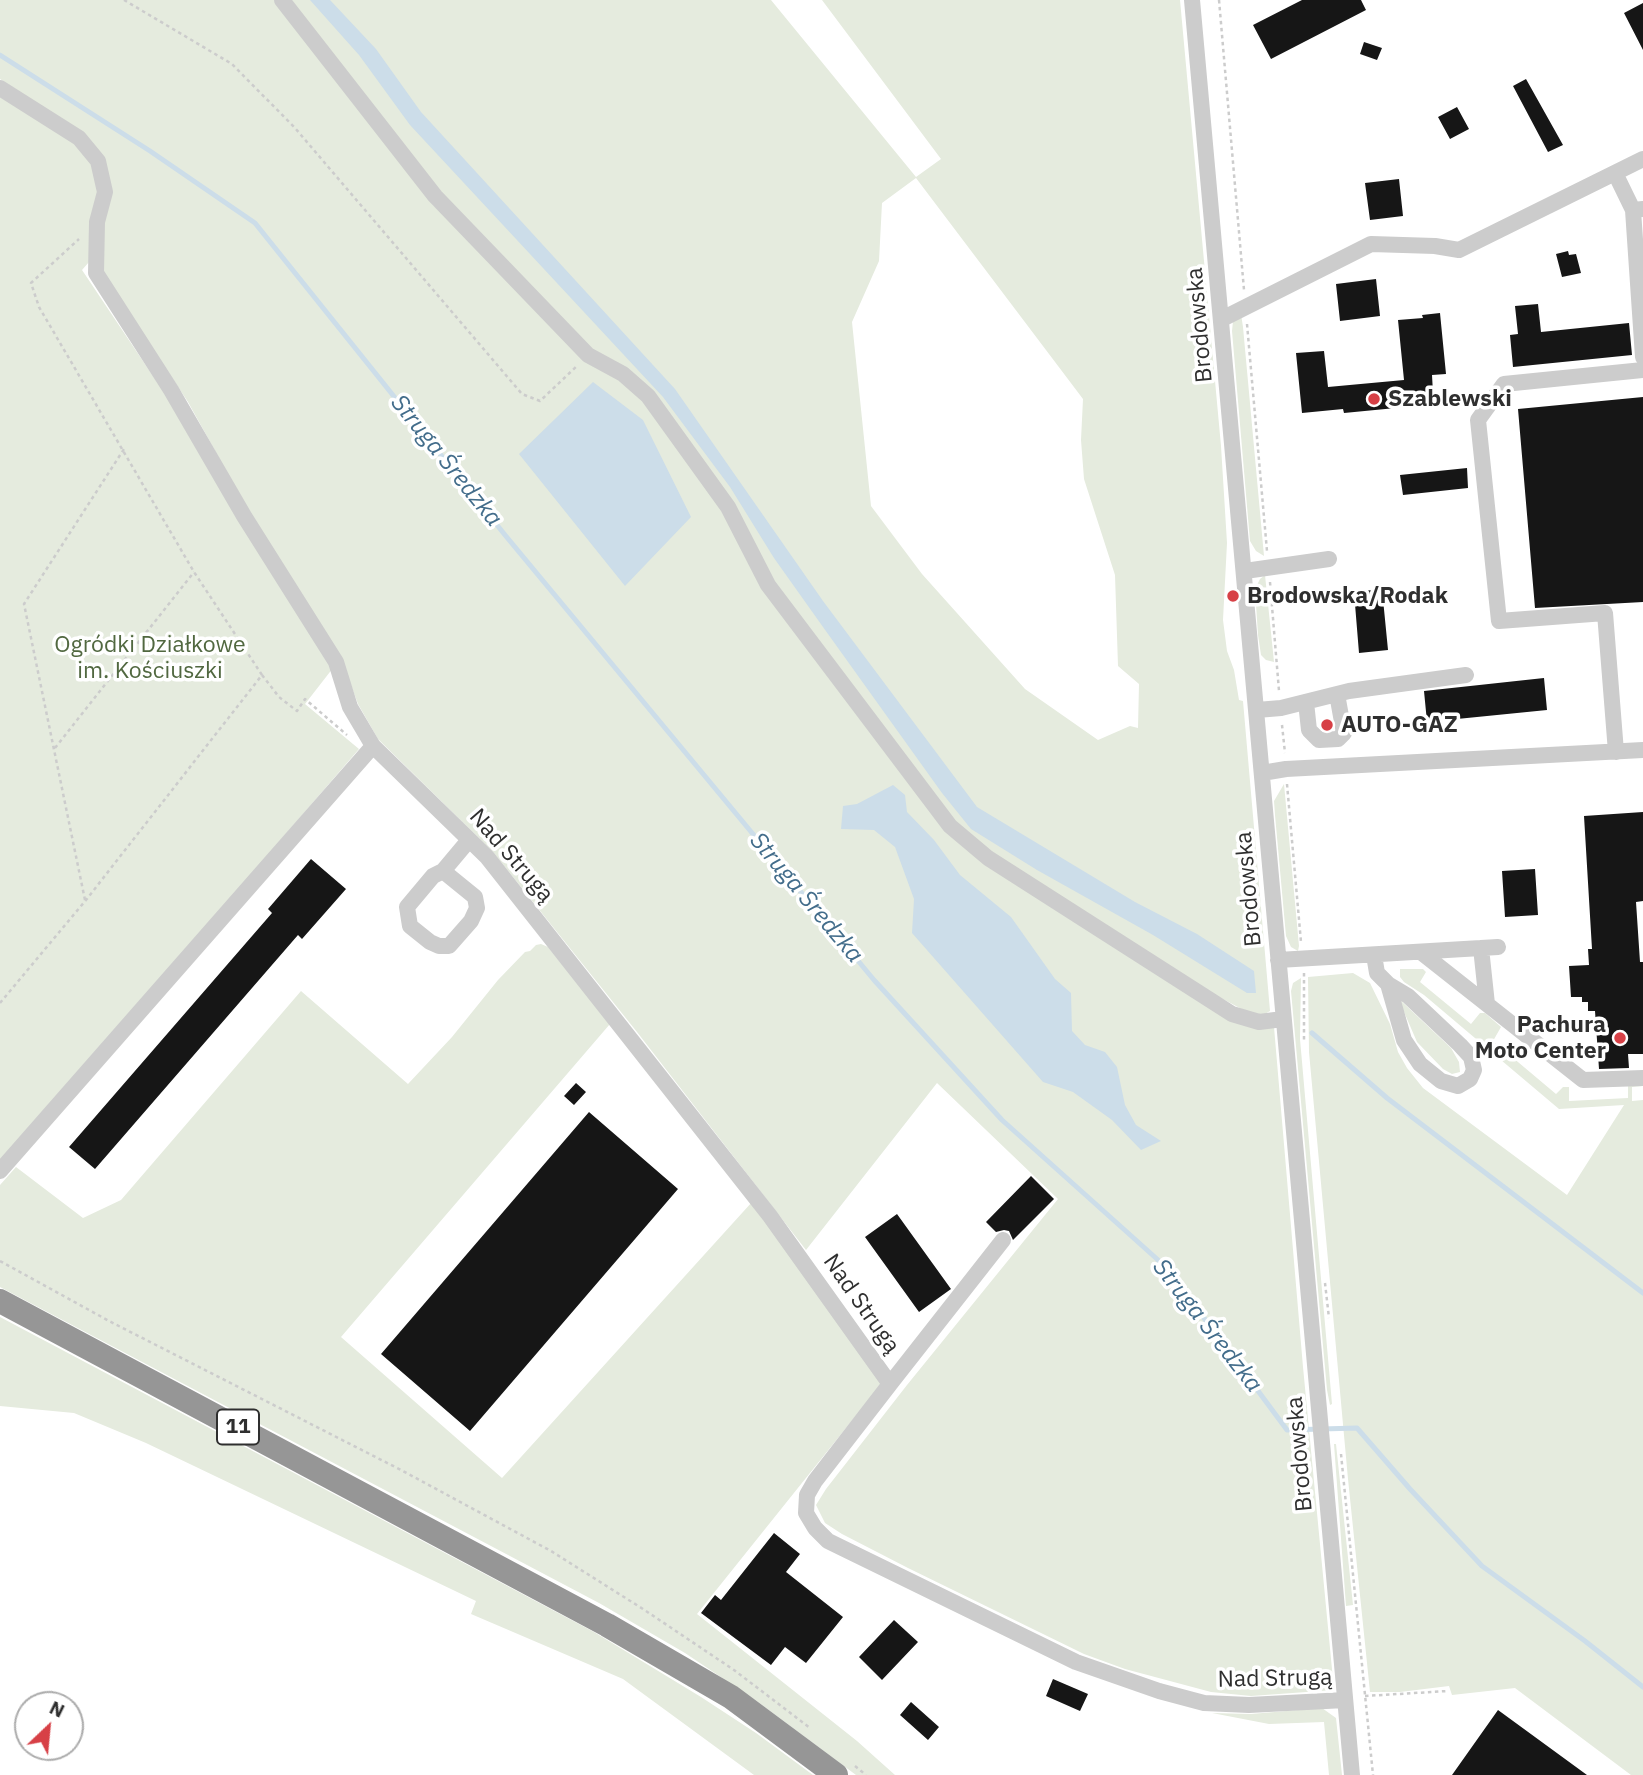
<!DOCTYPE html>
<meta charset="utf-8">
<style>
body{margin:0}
#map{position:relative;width:1643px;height:1775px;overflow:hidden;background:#fff;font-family:"IBM Plex Sans",sans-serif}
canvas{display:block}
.north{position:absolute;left:14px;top:1691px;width:70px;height:70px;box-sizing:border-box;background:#fff;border:2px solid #acacac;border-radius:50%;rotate:26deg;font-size:19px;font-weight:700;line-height:28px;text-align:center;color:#2f2f2f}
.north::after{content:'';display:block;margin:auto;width:24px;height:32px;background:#d74046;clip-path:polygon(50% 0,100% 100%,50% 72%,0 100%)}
</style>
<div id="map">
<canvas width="1643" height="1775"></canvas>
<div class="north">N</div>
</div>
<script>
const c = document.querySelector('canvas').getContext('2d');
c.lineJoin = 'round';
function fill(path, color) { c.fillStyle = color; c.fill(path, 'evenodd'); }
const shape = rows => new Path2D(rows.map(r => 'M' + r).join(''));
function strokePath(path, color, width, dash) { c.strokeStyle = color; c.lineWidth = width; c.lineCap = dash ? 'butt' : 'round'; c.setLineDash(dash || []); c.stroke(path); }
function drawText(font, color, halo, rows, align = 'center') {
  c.font = font + ' "IBM Plex Sans",sans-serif'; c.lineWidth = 7; c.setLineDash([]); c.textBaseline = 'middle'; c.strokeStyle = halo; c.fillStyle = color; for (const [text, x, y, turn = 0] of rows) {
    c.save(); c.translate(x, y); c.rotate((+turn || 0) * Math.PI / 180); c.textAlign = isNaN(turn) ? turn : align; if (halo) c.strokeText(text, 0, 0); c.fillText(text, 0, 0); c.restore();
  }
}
fill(shape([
 [0,0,274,0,433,205,644,400,947,829,1230,1020,1274,1027,1303,1367,1334,1690,1251,1696,1211,1692,1125,1669,1084,1654,908,1568,842,1534,825,1523,816,1505,826,1489,907,1385,1058,1199,937,1083,806,1250,637,1032,493,852,378,739,358,704,341,658,248,510,188,402,103,273,101,155,48,110,0,79],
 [289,0,771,0,916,177,941,159,822,0,1180,0,1221,446,1227,543,1223,620,1227,651,1234,670,1239,700,1243,701,1270,1011,1263,1015,1249,1013,1195,984,966,835,804,628,674,423,591,352,426,176],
 [916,178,1083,399,1081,440,1084,479,1115,575,1118,666,1139,684,1138,728,1130,726,1098,740,1025,689,922,574,871,506,852,322,879,261,882,203],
 [0,94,75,142,93,163,99,190,89,262,82,270,173,406,333,668,305,704,359,749,71,1083,0,1160],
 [1241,314,1243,327,1264,556,1256,551,1250,541,1232,331,1233,321],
 [1265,575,1273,652,1274,662,1266,660,1261,655,1258,635,1255,589,1260,579],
 [1284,784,1299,946,1298,951,1291,947,1286,936,1275,815,1274,801],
 [541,944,548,947,610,1024,341,1337,502,1478,752,1202,882,1383,697,1614,857,1741,895,1775,856,1775,758,1702,685,1653,599,1603,0,1287,0,1185,16,1167,83,1218,121,1200,301,991,408,1084,452,1037,498,980,525,952,530,951,536,945],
 [1400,969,1423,969,1426,972,1420,982,1471,1024,1480,1013,1485,1013,1501,1027,1493,1041,1556,1094,1563,1087,1569,1087,1569,1101,1628,1098,1628,1084,1643,1086,1632,1087,1632,1101,1643,1100,1643,1775,1631,1775,1515,1688,1452,1695,1449,1686,1400,1692,1370,1692,1348,1479,1309,1052,1308,977,1353,973,1370,983,1390,1024,1398,1052,1407,1068,1423,1088,1567,1195,1624,1105,1559,1109,1424,995,1404,982,1400,977],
 [1301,978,1300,1039,1332,1404,1330,1405,1327,1390,1291,991,1293,983],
 [1398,998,1451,1048,1459,1062,1460,1072,1452,1074,1443,1069,1417,1042],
 [0,1317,594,1632,701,1697,756,1733,813,1775,754,1775,623,1679,471,1614,476,1601,146,1443,74,1413,0,1406],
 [1334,1444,1336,1444,1353,1605,1346,1606],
 [1322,1708,1336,1718,1342,1775,1329,1775,1324,1722,1269,1724,1212,1713,1251,1714]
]), '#e5ebde');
fill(shape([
 [310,0,330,0,376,49,421,112,675,389,823,601,977,807,1135,902,1197,934,1254,971,1256,993,1247,993,1153,935,1037,870,971,829,942,793,823,627,774,558,730,487,663,397,410,125,359,55],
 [593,382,643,420,691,517,625,586,519,454],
 [893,785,905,795,907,812,934,840,960,875,1011,917,1055,979,1071,993,1072,1031,1085,1045,1105,1052,1117,1067,1125,1105,1136,1125,1161,1141,1141,1150,1112,1120,1073,1092,1043,1082,912,933,914,899,895,847,874,830,841,829,843,806,857,804]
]), '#ccdde9');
strokePath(shape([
 [0,55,150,151,255,223,505,535,874,980,1002,1120,1167,1268,1287,1430,1357,1428,1410,1489,1482,1566,1585,1641,1643,1687],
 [1312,1033,1387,1098,1643,1293]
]), '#ccdde9', 5);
fill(shape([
 [1302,0,1361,0,1366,10,1271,59,1253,25],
 [1643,3,1643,50,1624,13],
 [1364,42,1382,48,1377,60,1360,54],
 [1526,79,1563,145,1548,152,1513,86],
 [1457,107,1469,129,1450,139,1438,117],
 [1399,179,1403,216,1370,220,1365,183],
 [1568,251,1569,255,1576,254,1581,273,1562,277,1556,254],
 [1376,279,1380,316,1340,321,1336,284],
 [1538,304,1541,332,1629,323,1632,355,1513,367,1510,335,1518,334,1515,306],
 [1440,313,1446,374,1432,375,1433,393,1405,395,1406,407,1344,413,1343,409,1302,413,1296,353,1324,351,1328,387,1404,380,1398,320,1423,318,1422,315],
 [1643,397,1643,602,1535,608,1518,409],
 [1467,468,1468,488,1403,495,1400,475],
 [1382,589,1388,650,1359,653,1354,592],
 [1544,678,1547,710,1427,722,1424,691],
 [1643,812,1643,901,1636,902,1640,962,1643,962,1643,1054,1628,1054,1629,1068,1599,1069,1595,1011,1588,1011,1588,1002,1582,1002,1582,997,1571,997,1569,966,1589,965,1588,949,1592,949,1584,816],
 [311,859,346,889,302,939,298,935,95,1169,69,1147,272,913,268,909],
 [1535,869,1538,915,1505,917,1502,871],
 [576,1083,586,1092,574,1105,564,1096],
 [589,1112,678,1189,470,1431,381,1354],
 [1031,1176,1054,1199,1013,1240,1009,1231,1004,1230,996,1232,986,1222],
 [897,1214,951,1289,919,1312,865,1237],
 [774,1533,800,1554,786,1572,843,1617,806,1663,785,1647,771,1665,701,1613,715,1595,721,1600],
 [894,1620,918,1642,882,1680,859,1657],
 [1053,1679,1088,1694,1080,1711,1046,1696],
 [911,1702,939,1727,928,1740,900,1715],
 [1498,1710,1587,1775,1452,1775]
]), '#161616');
strokePath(shape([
 [124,0,232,64,295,128,522,394,540,401,578,365],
 [1219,0,1244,290],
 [1247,324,1267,551],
 [1270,582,1279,691],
 [262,675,279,697,297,711,305,699,347,735],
 [1282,725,1285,753],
 [55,748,194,572],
 [1287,784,1301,942],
 [85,900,24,604,124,449],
 [1304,973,1304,1043],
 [0,1003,86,900,262,675,194,572,39,307,31,283,79,239],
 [0,1261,109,1321,401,1470,551,1551,643,1609,734,1670,810,1728],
 [1325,1283,1329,1318],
 [1341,1454,1373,1775],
 [1365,1696,1448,1691],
 [855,1766,866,1775]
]), '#ccc', 2.5, [3.5, 3.5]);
strokePath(shape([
 [282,0,435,196,588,355,623,374,648,396,728,507,768,585,950,826,988,858,1232,1014,1259,1022,1283,1019],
 [1192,0,1352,1775],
 [0,88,79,138,98,161,105,192,97,222,96,273,171,390,244,516,336,662,350,707,373,746,487,857,770,1216,890,1384,815,1481,807,1495,806,1513,815,1528,828,1541,1076,1662,1159,1691,1204,1703,1249,1705,1345,1700],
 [1615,173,1633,210],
 [1643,209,1633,210,1643,357],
 [1222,319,1371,244,1435,246,1459,250,1643,159],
 [1245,571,1329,559],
 [1306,702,1309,730,1319,740,1338,739,1344,733,1337,694],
 [1257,710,1281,708,1349,691,1466,675],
 [1616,752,1605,613,1499,621,1478,420,1504,384,1643,370],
 [1262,773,1286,769,1643,750],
 [443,871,475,897,477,908,471,921,449,946,439,946,430,942,410,926,407,907,433,876,443,871,469,840],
 [1481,948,1487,1004],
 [1422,953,1583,1080,1643,1078],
 [1374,955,1377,973,1388,984,1404,1040,1420,1064,1441,1081,1458,1086,1470,1079,1474,1070,1471,1057,1460,1045,1408,996,1388,984],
 [1278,960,1498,947],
 [0,1171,373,746],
 [890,1384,1003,1240]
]), '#ccc', 16);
strokePath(shape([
 [0,1301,607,1625,731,1697,836,1775]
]), '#969696', 24);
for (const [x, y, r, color] of [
 [1374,399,7,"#d74046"],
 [1233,596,7,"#d74046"],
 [1327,725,7,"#d74046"],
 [1620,1038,7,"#d74046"]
]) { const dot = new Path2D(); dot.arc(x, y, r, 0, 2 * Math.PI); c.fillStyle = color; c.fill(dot); strokePath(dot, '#fff', 2.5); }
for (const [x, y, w] of [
 [238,1427,42]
]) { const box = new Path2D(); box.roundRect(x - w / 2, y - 17.5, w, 35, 5); c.fillStyle = '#fff'; c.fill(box); strokePath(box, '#2f2f2f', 2); }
drawText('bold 21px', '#2f2f2f', null, [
 ["11",238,1427]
]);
drawText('23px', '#2f2f2f', '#fff', [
 ["Brodowska",1200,325,-95],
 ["Nad Strugą",511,856,49],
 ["Brodowska",1249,889,-95],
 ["Nad Strugą",861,1304,55],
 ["Brodowska",1300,1454,-95],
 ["Nad Strugą",1275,1679,-1]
]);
drawText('bold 23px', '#2f2f2f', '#fff', [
 ["Szablewski",1388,399],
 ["Brodowska/Rodak",1247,596],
 ["AUTO-GAZ",1341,725],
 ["Pachura",1606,1025,"right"],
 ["Moto Center",1606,1051,"right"]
], 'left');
drawText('23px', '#516840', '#fff', [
 ["Ogródki Działkowe",150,645],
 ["im. Kościuszki",150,671]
]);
drawText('italic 24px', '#436d8b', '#fff', [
 ["Struga Średzka",446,461,51],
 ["Struga Średzka",806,898,50],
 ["Struga Średzka",1207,1326,52]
]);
</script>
